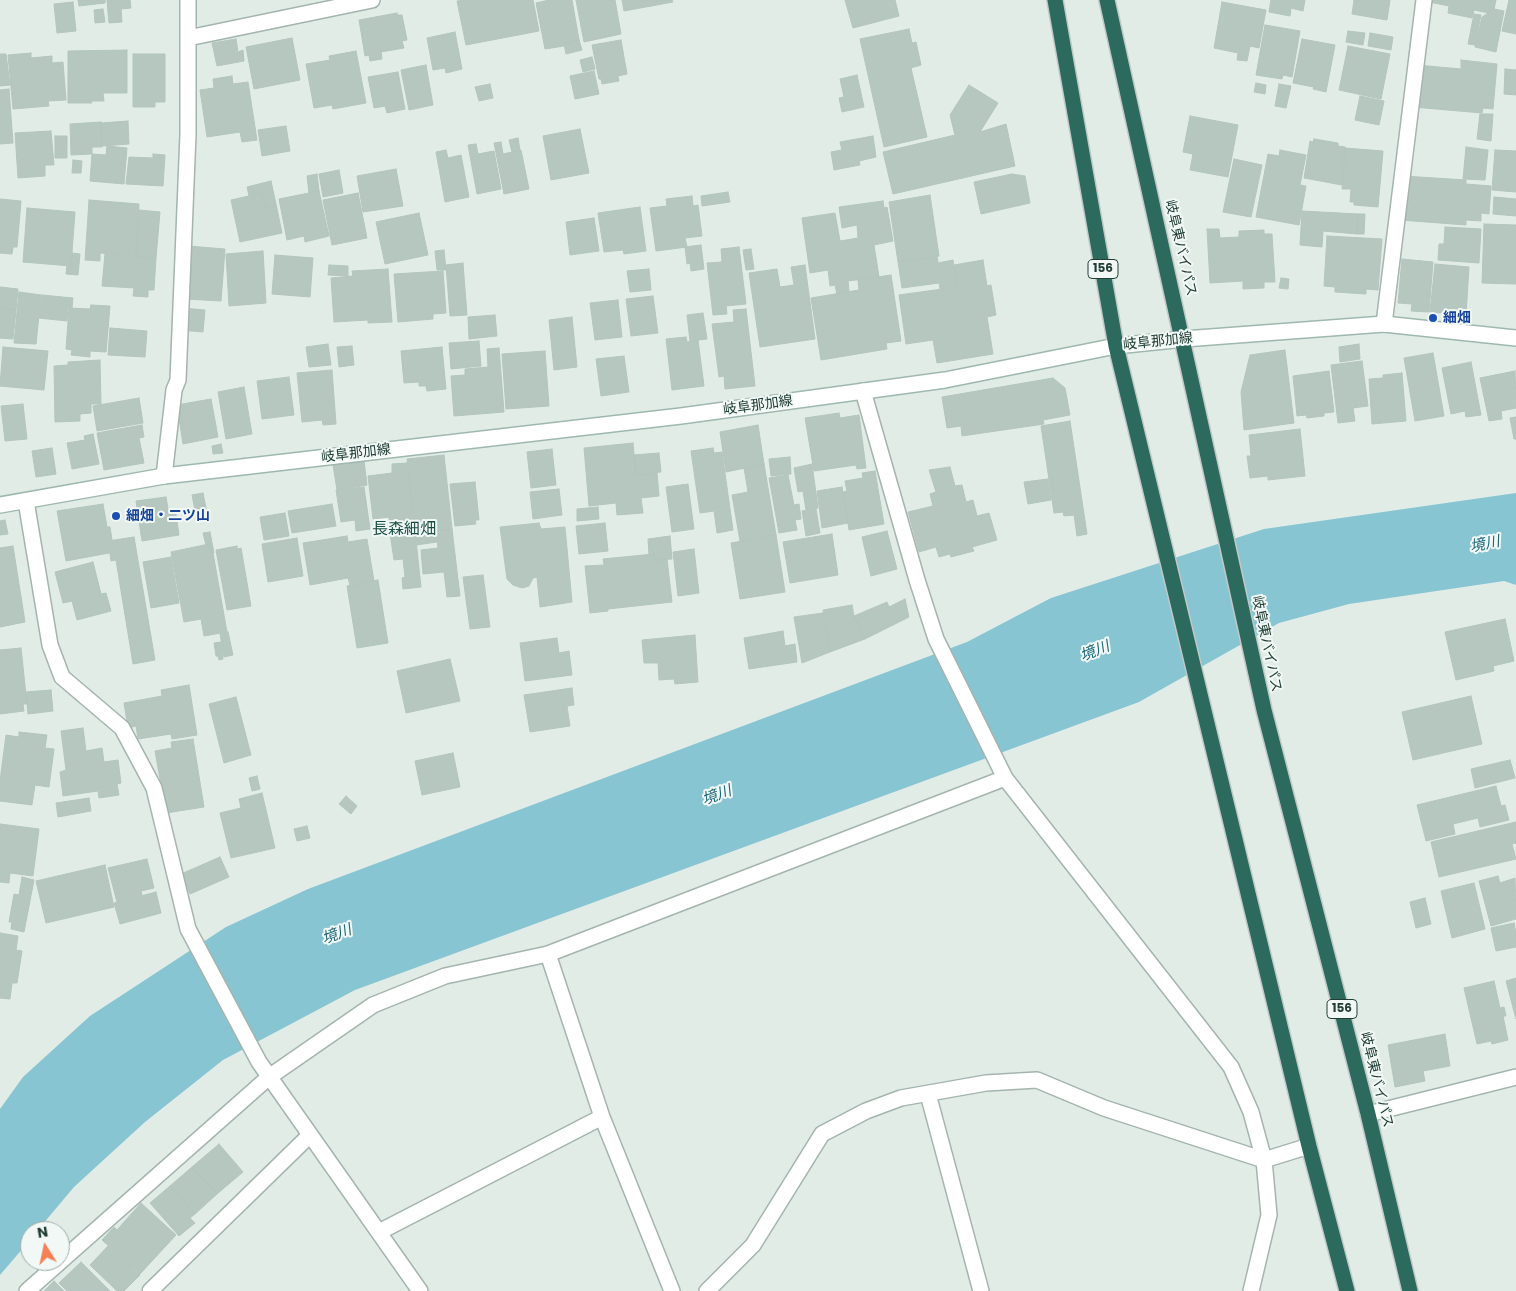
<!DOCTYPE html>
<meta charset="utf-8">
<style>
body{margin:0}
#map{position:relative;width:1516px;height:1291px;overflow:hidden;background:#e1ece7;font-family:Poppins,sans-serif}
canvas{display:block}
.north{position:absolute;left:20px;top:1221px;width:50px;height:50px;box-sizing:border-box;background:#f1f8f5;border:1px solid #9eada9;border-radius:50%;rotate:350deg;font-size:14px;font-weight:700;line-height:20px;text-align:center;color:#213d36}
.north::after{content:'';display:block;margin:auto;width:18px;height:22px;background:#f58055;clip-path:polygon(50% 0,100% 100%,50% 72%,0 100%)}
</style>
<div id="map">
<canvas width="1516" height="1291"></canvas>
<div class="north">N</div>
</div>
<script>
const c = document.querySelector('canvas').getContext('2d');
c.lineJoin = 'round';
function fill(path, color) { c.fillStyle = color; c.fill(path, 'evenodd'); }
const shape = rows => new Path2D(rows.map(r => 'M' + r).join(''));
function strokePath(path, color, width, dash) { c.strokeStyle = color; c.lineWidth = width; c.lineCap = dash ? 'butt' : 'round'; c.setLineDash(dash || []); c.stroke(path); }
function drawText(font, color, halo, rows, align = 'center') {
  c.font = font + ' Poppins,"Noto Sans JP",sans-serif'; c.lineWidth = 4; c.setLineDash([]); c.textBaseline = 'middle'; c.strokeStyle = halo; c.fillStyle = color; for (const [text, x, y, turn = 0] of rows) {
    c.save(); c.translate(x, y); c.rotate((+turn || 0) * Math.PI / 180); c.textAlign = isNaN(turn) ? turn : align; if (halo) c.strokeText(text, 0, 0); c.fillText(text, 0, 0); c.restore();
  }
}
fill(shape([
 [1516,493,1516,585,1504,581,1349,604,1279,623,1139,702,355,990,223,1060,145,1122,74,1187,37,1231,30,1231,30,1240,0,1275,0,1109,23,1077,90,1016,226,927,308,889,967,642,1051,598,1264,529]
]), '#87c5d2');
const building = shape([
 [78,0,105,0,105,3,79,6,78,0],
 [107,0,130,0,131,8,121,9,122,22,109,23,107,0],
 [464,0,533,0,539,31,466,45,457,1,464,0],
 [549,0,572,0,579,40,564,44,564,46,545,49,536,3,549,0],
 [576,0,615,0,621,34,584,42,576,0],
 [622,0,672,0,673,2,624,11,622,0],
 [845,0,895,0,899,16,853,28,845,0],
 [1271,0,1305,0,1303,11,1291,8,1290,16,1269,12,1271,0],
 [1354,0,1390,0,1387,20,1352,14,1354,0],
 [1430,0,1496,0,1494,9,1489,13,1474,10,1472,18,1448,13,1449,6,1429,2,1430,0],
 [1509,0,1516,0,1516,34,1502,31,1509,0],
 [73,2,76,31,57,33,54,4,73,2],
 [1222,2,1266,10,1259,48,1250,46,1247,61,1237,60,1238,53,1214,48,1222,2],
 [103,9,105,22,95,23,94,10,103,9],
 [1494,9,1504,11,1496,52,1475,47,1482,17,1494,9],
 [397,13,397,15,402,15,407,40,402,41,404,48,381,52,382,59,370,61,369,55,365,56,359,20,397,13],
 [1474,14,1481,15,1475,45,1468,44,1474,14],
 [1265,25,1300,31,1292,77,1283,75,1282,79,1256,75,1265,25],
 [909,29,912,43,916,42,921,65,911,68,927,137,884,147,860,39,909,29],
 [1348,31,1365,33,1363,45,1346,42,1348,31],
 [455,32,462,69,446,73,445,68,433,70,427,38,455,32],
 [1370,33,1393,37,1391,50,1368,46,1370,33],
 [292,38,300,80,254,89,246,47,292,38],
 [236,39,238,52,243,50,244,61,217,66,212,43,236,39],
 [1302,39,1335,45,1326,92,1313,89,1314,87,1293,83,1302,39],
 [579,40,582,50,566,54,564,44,579,40],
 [621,40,627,74,618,76,619,81,602,84,601,79,599,79,592,45,621,40],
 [1348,46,1390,54,1381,99,1339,90,1348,46],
 [127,50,127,93,103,93,104,101,91,101,92,103,68,103,68,51,127,50],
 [356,51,366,103,333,109,332,105,314,108,306,64,330,60,329,56,356,51],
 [31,53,31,58,52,56,52,63,63,62,66,100,48,101,49,106,13,109,8,55,31,53],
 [0,54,6,54,10,85,0,86,0,54],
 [133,54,165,54,165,102,155,102,155,107,133,107,133,54],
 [592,57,595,69,583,72,580,60,592,57],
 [1461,60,1497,64,1493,109,1483,108,1482,113,1413,107,1417,65,1461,69,1461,60],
 [426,65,433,105,409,110,401,70,426,65],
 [1505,69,1516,70,1516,95,1504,94,1505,69],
 [594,71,599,94,575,99,570,76,594,71],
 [398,72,405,109,387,113,385,106,374,108,368,77,398,72],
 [857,75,864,107,842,112,839,98,844,97,840,79,857,75],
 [232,76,233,84,248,82,257,140,242,142,240,132,207,137,200,90,214,88,213,79,232,76],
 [1256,83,1266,85,1265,94,1254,92,1256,83],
 [490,84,493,98,479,101,475,87,490,84],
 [1279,84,1291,86,1286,108,1275,106,1279,84],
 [969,85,998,103,980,132,1006,124,1015,166,893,194,883,152,955,135,950,115,969,85],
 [9,89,13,143,0,144,0,90,9,89],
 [1360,96,1384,101,1379,125,1355,120,1360,96],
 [1480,114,1493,114,1491,141,1477,139,1480,114],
 [1190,116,1238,125,1228,177,1190,170,1193,154,1183,152,1190,116],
 [128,121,129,144,102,146,101,123,128,121],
 [101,122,102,147,92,147,92,154,71,155,70,124,101,122],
 [286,126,290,151,262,156,258,130,286,126],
 [580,129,589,173,551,180,543,136,580,129],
 [51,131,54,165,45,165,45,176,18,178,15,133,51,131],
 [55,136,67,136,67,158,55,158,55,136],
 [873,136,876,157,859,161,860,165,834,170,831,152,842,150,840,142,873,136],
 [518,138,520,150,512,152,509,140,518,138],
 [1314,139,1338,143,1338,146,1345,147,1342,185,1304,178,1310,141,1313,142,1314,139],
 [501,142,503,154,521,150,529,189,504,194,494,143,501,142],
 [476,144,478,154,494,151,501,189,477,194,468,145,476,144],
 [107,146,127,148,124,184,90,181,92,154,106,155,107,146],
 [1466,147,1488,150,1485,180,1463,179,1466,147],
 [1345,148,1383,151,1378,207,1354,205,1354,202,1350,202,1351,189,1342,189,1345,148],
 [446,150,448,158,461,155,469,197,445,202,436,152,446,150],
 [1280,150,1306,155,1300,185,1306,186,1299,225,1256,217,1268,154,1279,156,1280,150],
 [1495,150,1516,151,1516,192,1492,190,1495,150],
 [153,154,165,155,163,186,126,184,129,157,153,158,153,154],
 [1234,159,1262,165,1251,217,1223,212,1234,159],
 [73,160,82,161,81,173,72,173,73,160],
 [396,169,403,206,363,212,357,176,396,169],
 [339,170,343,193,323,197,319,174,339,170],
 [317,174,319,191,309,193,307,176,317,174],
 [1012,174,1025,176,1030,203,981,214,974,182,1012,174],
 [1403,176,1466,180,1466,184,1491,186,1489,214,1481,213,1481,221,1466,220,1466,225,1400,220,1403,176],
 [271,181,276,204,265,207,262,193,249,196,247,187,271,181],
 [319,191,329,236,305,242,304,236,287,240,279,199,319,191],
 [728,192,730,202,702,206,701,196,728,192],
 [262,193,265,207,276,204,282,233,240,242,231,200,262,193],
 [358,193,367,238,332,245,323,200,358,193],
 [930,195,939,256,898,262,889,202,930,195],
 [692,196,693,206,698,205,702,236,685,238,687,247,656,251,650,208,667,206,666,199,692,196],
 [1494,197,1516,199,1516,216,1493,214,1494,197],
 [0,199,21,201,17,247,13,247,12,254,0,253,0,199],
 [89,200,139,204,136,256,100,253,100,261,85,260,89,200],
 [883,201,884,208,887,207,893,241,874,245,879,277,848,281,849,291,837,294,835,285,830,286,828,270,810,273,802,218,835,213,840,241,858,238,857,225,842,228,839,207,883,201],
 [640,207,646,251,624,254,623,250,604,252,598,213,640,207],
 [27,208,75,212,71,266,23,262,27,208],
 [139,210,160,212,156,258,136,256,139,210],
 [1302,211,1358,214,1357,234,1323,231,1322,247,1300,245,1302,211],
 [419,213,428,255,385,264,376,222,419,213],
 [1358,214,1365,214,1364,234,1357,234,1358,214],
 [594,218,599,251,570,255,566,222,594,218],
 [1484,224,1516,225,1516,284,1482,283,1484,224],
 [1445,227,1481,229,1479,263,1438,260,1439,244,1444,244,1445,227],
 [1207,229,1219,229,1220,238,1239,237,1239,231,1264,230,1264,234,1272,234,1275,282,1264,282,1264,288,1243,289,1243,281,1210,283,1207,229],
 [1327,236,1382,239,1378,290,1366,289,1366,294,1335,292,1335,287,1324,286,1327,236],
 [701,245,704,269,691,271,690,263,687,264,685,247,701,245],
 [188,246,225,249,221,301,185,299,188,246],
 [739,247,746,304,726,306,727,314,713,315,707,263,722,262,721,249,739,247],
 [751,249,754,269,746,270,743,250,751,249],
 [444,250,446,270,437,270,435,251,444,250],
 [263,251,266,303,229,306,226,254,263,251],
 [72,253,80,254,78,275,66,274,67,265,71,266,72,253],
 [105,254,156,258,154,290,148,290,148,297,133,296,134,288,102,286,105,254],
 [275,255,313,258,310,297,272,294,275,255],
 [937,256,938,263,953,260,957,287,940,289,939,283,902,288,898,262,937,256],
 [1402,259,1433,262,1429,312,1411,311,1412,304,1398,303,1402,259],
 [983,260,987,286,991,285,996,315,987,317,993,354,937,363,933,340,906,344,899,295,957,287,954,265,983,260],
 [463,263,467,315,450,316,446,265,463,263],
 [1435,264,1469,267,1466,315,1430,312,1435,264],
 [329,265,348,266,348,276,328,275,329,265],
 [805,265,815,339,760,347,749,273,777,269,780,287,794,285,791,267,805,265],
 [388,269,392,322,368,323,368,320,334,322,331,278,353,276,352,271,388,269],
 [649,269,651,290,630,292,627,271,649,269],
 [443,271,446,313,433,314,433,319,398,322,394,274,443,271],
 [891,275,901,341,886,343,887,349,821,360,811,298,859,290,858,280,891,275],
 [1281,278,1289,279,1288,289,1279,288,1281,278],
 [0,287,18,289,16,310,0,308,0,287],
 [19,292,41,295,36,344,14,343,19,292],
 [42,295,73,298,72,308,68,307,67,321,39,318,42,295],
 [653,296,658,333,631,336,626,299,653,296],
 [618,300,622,337,595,340,590,303,618,300],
 [91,305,110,306,106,352,90,351,90,357,71,355,72,350,66,349,69,308,90,309,91,305],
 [0,308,16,310,13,339,0,338,0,308],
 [182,308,205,310,203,332,180,330,182,308],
 [746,309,755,386,725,389,724,376,719,377,712,324,734,322,733,310,746,309],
 [703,313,707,339,690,341,687,315,703,313],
 [495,315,497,336,469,339,468,317,495,315],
 [572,317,577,367,554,370,549,320,572,317],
 [110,328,147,331,145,357,108,355,110,328],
 [686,337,687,342,698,340,704,386,672,390,666,339,686,337],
 [479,341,481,366,451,369,449,343,479,341],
 [328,344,331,365,309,367,306,347,328,344],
 [1359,344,1360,359,1340,362,1339,347,1359,344],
 [352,346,354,365,339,367,337,347,352,346],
 [3,347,48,351,44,390,0,386,3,347],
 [442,347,446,389,427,391,426,386,419,386,419,382,404,383,401,351,442,347],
 [499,348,504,412,454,416,451,376,465,375,465,369,488,367,487,349,499,348],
 [1285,350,1294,423,1244,430,1241,392,1250,355,1285,350],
 [545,351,549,406,506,409,502,354,545,351],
 [1433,353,1444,416,1415,421,1404,358,1433,353],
 [624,356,629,392,601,396,596,359,624,356],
 [100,360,101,404,91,404,91,413,80,414,80,421,55,422,54,366,68,365,68,362,100,360],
 [1362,361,1368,406,1353,408,1355,421,1338,423,1331,365,1362,361],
 [1471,362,1481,415,1466,417,1465,411,1451,414,1442,368,1471,362],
 [332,370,336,424,323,425,322,420,302,422,297,373,332,370],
 [1329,371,1334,412,1324,413,1324,416,1307,418,1306,415,1297,416,1293,376,1329,371],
 [1515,371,1516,408,1501,411,1502,419,1489,421,1480,378,1515,371],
 [1402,373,1406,421,1372,424,1369,379,1383,378,1383,375,1402,373],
 [289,377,294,415,262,419,257,381,289,377],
 [1053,378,1065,388,1070,415,1043,420,1044,424,962,436,961,426,947,428,942,397,1053,378],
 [244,387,252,434,226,439,218,392,244,387],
 [139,398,143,423,97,431,93,406,139,398],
 [211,399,218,437,183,444,177,405,211,399],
 [23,404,27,439,5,441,1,406,23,404],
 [839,413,840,418,859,415,866,468,857,469,856,465,814,471,805,418,839,413],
 [1516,417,1516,439,1514,439,1510,418,1516,417],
 [1070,421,1087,534,1077,536,1074,515,1064,516,1063,512,1054,513,1041,426,1070,421],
 [142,425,144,437,139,438,144,463,104,470,97,433,142,425],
 [758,425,764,464,726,472,720,432,758,425],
 [1300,429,1305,476,1268,480,1268,476,1250,478,1247,456,1251,456,1249,435,1300,429],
 [93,434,99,464,72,469,67,443,85,440,84,436,93,434],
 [633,443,636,475,657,473,659,496,641,498,643,513,617,515,616,503,589,506,584,448,633,443],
 [221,444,223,453,213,454,212,446,221,444],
 [52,448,56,474,36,477,32,451,52,448],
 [713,448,714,453,722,452,733,530,717,533,714,511,700,513,691,451,713,448],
 [552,449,556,485,531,488,527,452,552,449],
 [659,453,661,472,636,475,634,455,659,453],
 [444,455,452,529,436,531,437,542,416,545,407,459,444,455],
 [790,457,791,474,771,476,769,459,790,457],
 [364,461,367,485,337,490,333,465,364,461],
 [407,463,415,531,390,533,389,517,373,519,368,476,392,473,392,464,407,463],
 [764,464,776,535,740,541,732,495,748,492,744,468,764,464],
 [812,464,818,508,806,510,803,491,798,492,794,468,812,464],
 [950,467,955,486,962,485,966,502,973,500,977,516,989,513,997,540,972,547,974,551,951,557,950,554,939,557,936,547,919,552,908,512,933,506,930,494,936,492,929,470,950,467],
 [875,471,884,524,849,530,843,492,847,491,845,481,863,478,862,473,875,471],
 [788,475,794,505,799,504,801,519,795,520,797,530,779,533,769,478,788,475],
 [1048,479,1051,500,1028,504,1024,482,1048,479],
 [475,482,479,520,475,520,476,524,455,526,450,484,475,482],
 [688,484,694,529,672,532,666,487,688,484],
 [364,487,370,529,356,531,355,520,341,522,336,490,364,487],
 [842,487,848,523,822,528,817,491,842,487],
 [559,489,562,515,533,519,530,492,559,489],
 [203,493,208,518,197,521,192,495,203,493],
 [166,497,169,514,176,514,179,535,142,541,136,501,166,497],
 [103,504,107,527,110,527,112,540,108,541,109,553,66,561,57,511,103,504],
 [332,504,336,526,292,533,288,511,332,504],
 [598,507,599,519,577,521,577,509,598,507],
 [816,509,820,533,806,536,802,511,816,509],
 [285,513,289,536,264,540,260,517,285,513],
 [5,520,8,534,0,535,0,521,5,520],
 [539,523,541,529,565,527,572,602,540,607,537,577,533,578,529,586,522,588,513,585,507,579,500,527,539,523],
 [605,523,608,551,579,554,576,526,605,523],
 [452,529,460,596,447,597,444,572,423,574,421,550,438,548,436,531,452,529],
 [415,531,421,587,403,589,402,578,405,577,403,559,394,560,390,533,415,531],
 [887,531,897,569,871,576,862,537,887,531],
 [210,532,214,553,211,553,209,544,206,545,203,533,210,532],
 [832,534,838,575,790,583,783,542,832,534],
 [776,535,785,592,740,599,731,543,776,535],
 [347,536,348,542,367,539,374,581,350,585,348,578,310,585,303,543,347,536],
 [670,536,672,559,655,560,654,554,649,555,648,539,670,536],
 [134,537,155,660,133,664,116,560,111,561,108,541,134,537],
 [297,538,303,576,268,582,262,544,297,538],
 [209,544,211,553,213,553,227,632,204,636,201,619,184,622,171,552,209,544],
 [13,546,25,622,0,627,0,548,13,546],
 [237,546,237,549,241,548,251,606,227,610,216,550,237,546],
 [694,549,699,593,678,596,673,552,694,549],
 [654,554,655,560,667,559,672,602,608,609,608,611,590,613,585,566,604,565,603,559,654,554],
 [171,557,179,603,151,608,143,562,171,557],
 [93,562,101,594,106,593,111,611,77,620,72,601,63,603,55,572,93,562],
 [483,575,490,627,470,629,463,577,483,575],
 [378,580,388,643,357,648,347,586,378,580],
 [905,599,909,617,865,639,854,616,887,602,889,607,905,599],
 [852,605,854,616,865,639,830,652,823,610,852,605],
 [823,613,830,652,802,663,794,617,823,613],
 [1505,619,1514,661,1493,666,1494,671,1456,680,1445,632,1505,619],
 [783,631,785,646,795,644,797,662,749,669,744,638,783,631],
 [228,632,233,655,224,657,220,634,228,632],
 [695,635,698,682,675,684,674,679,659,680,658,663,644,663,642,640,695,635],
 [557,638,559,653,569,651,572,675,525,681,520,643,557,638],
 [221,642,223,659,219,660,218,656,216,656,214,643,221,642],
 [21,648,27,704,23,704,24,711,0,714,0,650,21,648],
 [450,659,460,701,406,713,397,671,450,659],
 [189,685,197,735,172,739,171,734,138,739,136,726,128,728,124,703,162,696,161,690,189,685],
 [572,688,574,705,567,706,570,726,530,732,524,695,572,688],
 [51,690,53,711,28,714,26,692,51,690],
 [1471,696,1482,744,1413,760,1402,712,1471,696],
 [236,697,251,755,224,763,209,704,236,697],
 [83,728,86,751,102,748,104,762,118,760,121,783,117,784,119,795,99,798,98,791,63,796,60,772,66,770,61,731,83,728],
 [19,732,47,735,45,748,54,749,49,787,35,785,32,805,0,801,0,781,6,735,19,737,19,732],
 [193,739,204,807,166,813,155,751,172,748,171,742,193,739],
 [453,753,460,787,422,795,415,761,453,753],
 [1510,760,1515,778,1475,788,1471,769,1510,760],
 [257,776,260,789,252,791,249,778,257,776],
 [1496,786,1501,806,1505,805,1509,820,1480,827,1478,818,1453,824,1455,834,1426,841,1417,805,1496,786],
 [262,793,275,848,231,858,220,813,241,808,239,799,262,793],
 [346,796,357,806,351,814,339,804,346,796],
 [89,798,91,811,58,817,56,803,89,798],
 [1516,822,1516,843,1512,844,1516,859,1439,877,1431,842,1516,822],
 [0,824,39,829,33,876,10,873,9,883,0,882,0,824],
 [307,826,310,838,297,841,294,829,307,826],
 [220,857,229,877,190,894,181,874,220,857],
 [147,859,154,888,141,891,142,895,117,902,108,868,147,859],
 [105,865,114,907,46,923,36,881,105,865],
 [1498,876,1500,883,1515,878,1516,919,1491,926,1479,881,1498,876],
 [22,877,34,880,24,932,11,929,12,922,9,922,14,894,19,895,22,877],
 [1474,883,1485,929,1452,938,1441,891,1474,883],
 [156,892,161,913,120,924,114,903,156,892],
 [1425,898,1431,924,1416,928,1410,902,1425,898],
 [1514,923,1516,933,1516,947,1496,951,1491,928,1514,923],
 [0,933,18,936,16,950,22,951,17,983,12,983,10,999,0,998,0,933],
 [1516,978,1516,1019,1506,981,1516,978],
 [1494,981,1500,1008,1504,1007,1506,1016,1503,1016,1508,1040,1492,1044,1491,1041,1477,1044,1464,988,1494,981],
 [1445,1034,1450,1066,1423,1071,1425,1081,1395,1087,1388,1045,1445,1034],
 [219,1144,243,1172,217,1194,192,1167,219,1144],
 [192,1167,217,1194,195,1214,170,1186,192,1167],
 [170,1186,195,1214,190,1218,195,1223,179,1236,150,1203,170,1186],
 [141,1203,176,1235,140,1274,102,1240,114,1227,117,1230,141,1203],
 [108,1246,140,1275,124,1291,117,1291,90,1265,108,1246],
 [81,1262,110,1291,67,1291,59,1283,81,1262],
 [54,1281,64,1291,44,1291,54,1281]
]);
fill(building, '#b6c7c0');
strokePath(building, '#b3c5be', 1);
const street = shape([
 [188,38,372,0],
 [1384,324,1424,0],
 [863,391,917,580,936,639,1005,778,1231,1067,1251,1112,1264,1160,1269,1215,1251,1291],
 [164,476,174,390,178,380,188,134,188,0],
 [26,501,50,645,62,677,122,728,154,788,188,929,259,1062,420,1291],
 [548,954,602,1117,672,1291],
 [928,1094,981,1291],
 [1368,1114,1516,1077],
 [379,1232,602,1117],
 [27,1291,269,1077,373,1005,445,976,548,954,1005,778],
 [150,1291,310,1135],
 [707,1291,753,1245,822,1134,866,1111,901,1098,986,1083,1037,1080,1104,1108,1264,1160,1309,1146]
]);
const secondary = shape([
 [0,505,164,476,681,416,945,380,1116,346,1184,339,1384,324,1516,338]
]);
const highway = shape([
 [1055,0,1116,346,1309,1146,1347,1291],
 [1107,0,1264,710,1368,1114,1410,1291]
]);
strokePath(street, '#a4b4ae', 18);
strokePath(secondary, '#9fb8af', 18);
strokePath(highway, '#c1c9c7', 18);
strokePath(street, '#fff', 15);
strokePath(secondary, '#fff', 15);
strokePath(highway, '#2c6a5e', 15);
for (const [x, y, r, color] of [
 [1433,318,5,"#1a4fb4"],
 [116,516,5,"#1a4fb4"]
]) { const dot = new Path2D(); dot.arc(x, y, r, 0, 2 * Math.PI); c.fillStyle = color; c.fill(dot); strokePath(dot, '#f1f8f5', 2); }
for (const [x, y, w] of [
 [1103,269,30],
 [1342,1009,30]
]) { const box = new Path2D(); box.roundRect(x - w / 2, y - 9.5, w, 19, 4); c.fillStyle = '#f1f8f5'; c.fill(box); strokePath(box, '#213d36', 1); }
drawText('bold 12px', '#213d36', null, [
 ["156",1103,269],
 ["156",1342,1009]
]);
drawText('14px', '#213d36', '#f1f8f5', [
 ["岐阜東バイパス",1180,248,77],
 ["岐阜那加線",1158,342,-6],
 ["岐阜那加線",758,406,-8],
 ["岐阜那加線",356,454,-7],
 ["岐阜東バイパス",1266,644,78],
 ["岐阜東バイパス",1376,1080,76]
]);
drawText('bold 14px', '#164399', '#f1f8f5', [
 ["細畑",1443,318],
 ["細畑・二ツ山",126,516]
], 'left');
drawText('italic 15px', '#19677a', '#f1f8f5', [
 ["境川",1485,545,-12],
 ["境川",1095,652,-22],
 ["境川",717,796,-20],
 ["境川",337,935,-20]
]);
drawText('16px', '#1c4f44', '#f1f8f5', [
 ["長森細畑",404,530]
]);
</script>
